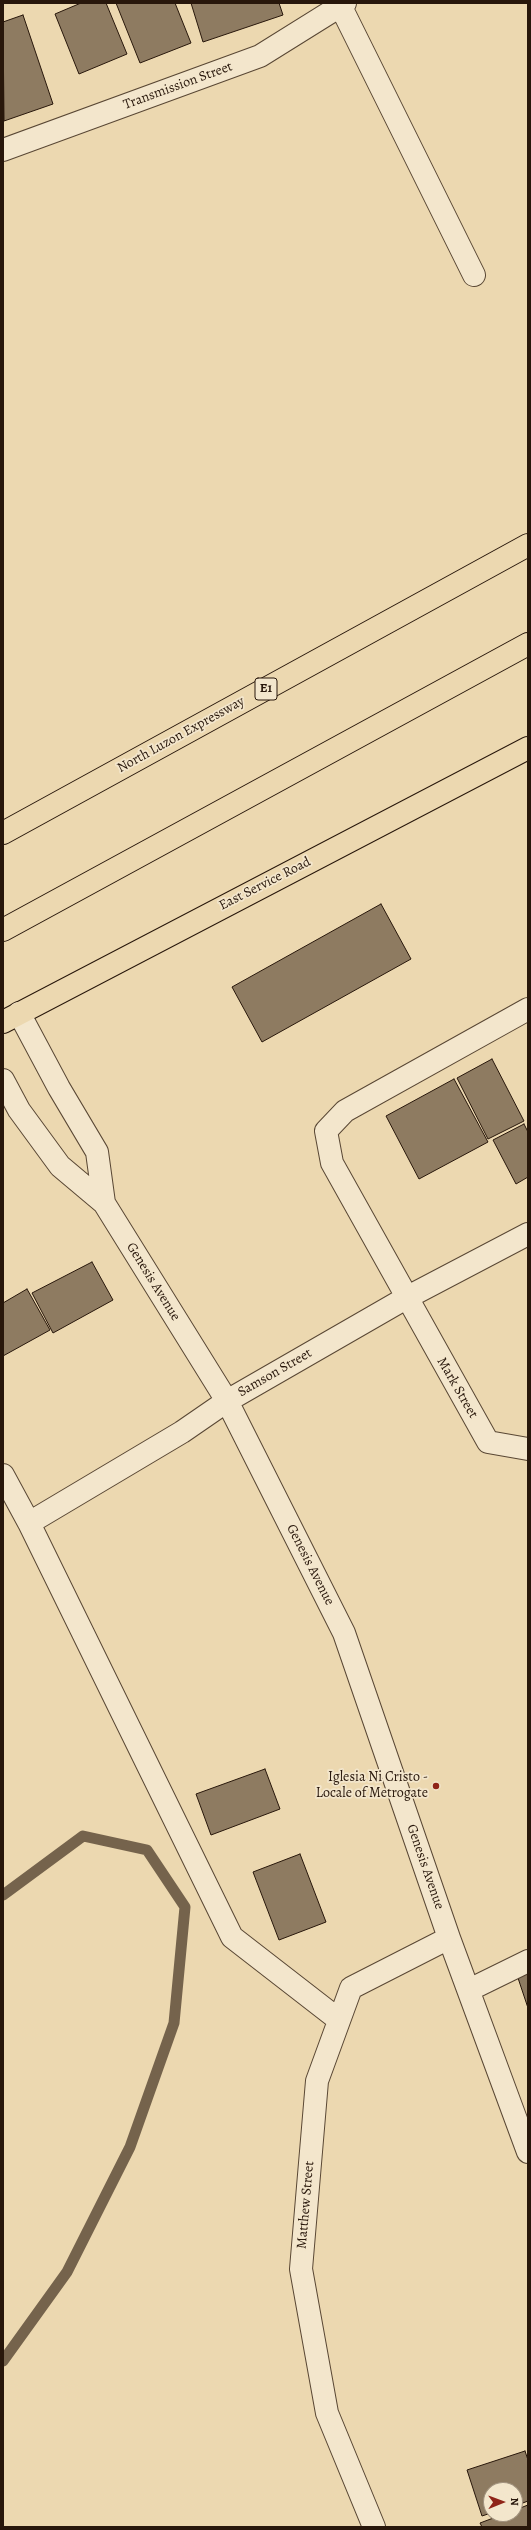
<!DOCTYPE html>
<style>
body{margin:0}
#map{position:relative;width:531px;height:2530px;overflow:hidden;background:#ecd8b0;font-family:Alegreya,serif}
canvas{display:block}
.frame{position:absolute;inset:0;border:4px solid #28170b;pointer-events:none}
.north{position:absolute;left:483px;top:2482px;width:40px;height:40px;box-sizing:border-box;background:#f3e6cc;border:1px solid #a2937f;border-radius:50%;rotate:89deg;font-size:11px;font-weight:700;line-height:16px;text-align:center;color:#28170b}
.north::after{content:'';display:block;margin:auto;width:14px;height:18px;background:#8f2418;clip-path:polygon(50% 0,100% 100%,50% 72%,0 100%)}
</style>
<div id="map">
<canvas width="531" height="2530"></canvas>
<div class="frame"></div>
<div class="north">N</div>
</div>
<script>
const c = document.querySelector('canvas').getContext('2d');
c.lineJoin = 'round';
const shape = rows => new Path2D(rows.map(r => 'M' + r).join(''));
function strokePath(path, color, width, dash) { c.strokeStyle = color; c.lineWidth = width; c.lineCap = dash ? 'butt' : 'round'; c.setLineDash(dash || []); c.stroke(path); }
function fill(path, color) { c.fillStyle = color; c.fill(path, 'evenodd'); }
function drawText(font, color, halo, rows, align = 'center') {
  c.font = font + ' Alegreya,serif'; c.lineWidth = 3.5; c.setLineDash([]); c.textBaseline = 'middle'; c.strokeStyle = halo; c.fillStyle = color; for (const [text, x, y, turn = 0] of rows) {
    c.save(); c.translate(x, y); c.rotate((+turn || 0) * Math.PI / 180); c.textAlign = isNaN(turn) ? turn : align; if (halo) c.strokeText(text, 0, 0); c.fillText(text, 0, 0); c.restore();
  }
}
strokePath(shape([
 [3,1895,83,1836,147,1850,185,1907,174,2023,130,2147,67,2272,3,2361]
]), '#75634c', 11);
const building = shape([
 [81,3,106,3,127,54,79,74,55,14,81,3],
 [116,3,175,3,191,43,140,63,116,3],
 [191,3,279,3,283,15,203,42,191,3],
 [23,15,53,104,4,121,3,22,23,15],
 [381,904,411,959,262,1042,232,987,381,904],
 [492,1059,524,1121,488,1139,457,1078,492,1059],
 [454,1079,488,1142,419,1179,386,1116,454,1079],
 [524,1124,528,1132,528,1177,516,1184,493,1140,524,1124],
 [92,1262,113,1300,53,1333,32,1293,92,1262],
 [27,1289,50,1330,3,1356,3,1303,27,1289],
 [265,1769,280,1809,211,1835,196,1794,265,1769],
 [300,1854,326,1922,279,1940,253,1872,300,1854],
 [528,1968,528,2008,516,1972,528,1968],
 [525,2451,528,2460,528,2501,515,2506,515,2490,491,2490,491,2513,482,2516,467,2470,525,2451],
 [528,2505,528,2527,482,2527,480,2523,504,2514,515,2514,515,2510,528,2505]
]);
fill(building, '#8e7b61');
strokePath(building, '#28170b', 1);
const minor = shape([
 [341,7,474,275],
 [3,150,260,56,345,3],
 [528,1009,345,1111,326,1131,332,1163,488,1442,528,1449],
 [19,1013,59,1088,97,1152,104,1203,227,1401,344,1633,449,1938,528,2152],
 [3,1080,19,1110,60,1166,104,1203],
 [3,1475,29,1523,232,1937,339,2020],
 [29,1523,182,1432,227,1401,406,1298,528,1234],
 [469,1990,528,1961],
 [374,2527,327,2413,301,2269,317,2081,351,1988,449,1938]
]);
const major = shape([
 [3,1022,528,748]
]);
const highway = shape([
 [3,833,528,545],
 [3,930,528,644]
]);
strokePath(minor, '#594734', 24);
strokePath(major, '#28170b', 24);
strokePath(highway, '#28170b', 24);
strokePath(minor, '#f3e6cc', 22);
strokePath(major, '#ecd8b0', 22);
strokePath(highway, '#ecd8b0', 22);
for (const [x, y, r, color] of [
 [436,1786,4,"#8f2418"]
]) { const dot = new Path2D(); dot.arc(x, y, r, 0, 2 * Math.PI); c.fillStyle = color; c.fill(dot); strokePath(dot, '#f3e6cc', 1.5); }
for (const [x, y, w] of [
 [266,689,22]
]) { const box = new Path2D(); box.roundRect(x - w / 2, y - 11, w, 22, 3); c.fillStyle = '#f3e6cc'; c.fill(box); strokePath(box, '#28170b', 1); }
drawText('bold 13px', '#28170b', null, [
 ["E1",266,689]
]);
drawText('14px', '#28170b', '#f3e6cc', [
 ["Transmission Street",178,86,-20],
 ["North Luzon Expressway",181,735,-29],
 ["East Service Road",265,884,-27],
 ["Genesis Avenue",153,1282,58],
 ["Samson Street",275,1373,-30],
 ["Mark Street",457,1388,60],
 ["Genesis Avenue",310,1565,63],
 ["Genesis Avenue",425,1867,71],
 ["Matthew Street",306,2205,-85]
]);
drawText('14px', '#28170b', '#f3e6cc', [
 ["Iglesia Ni Cristo -",428,1778],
 ["Locale of Metrogate",428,1794]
], 'right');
</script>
